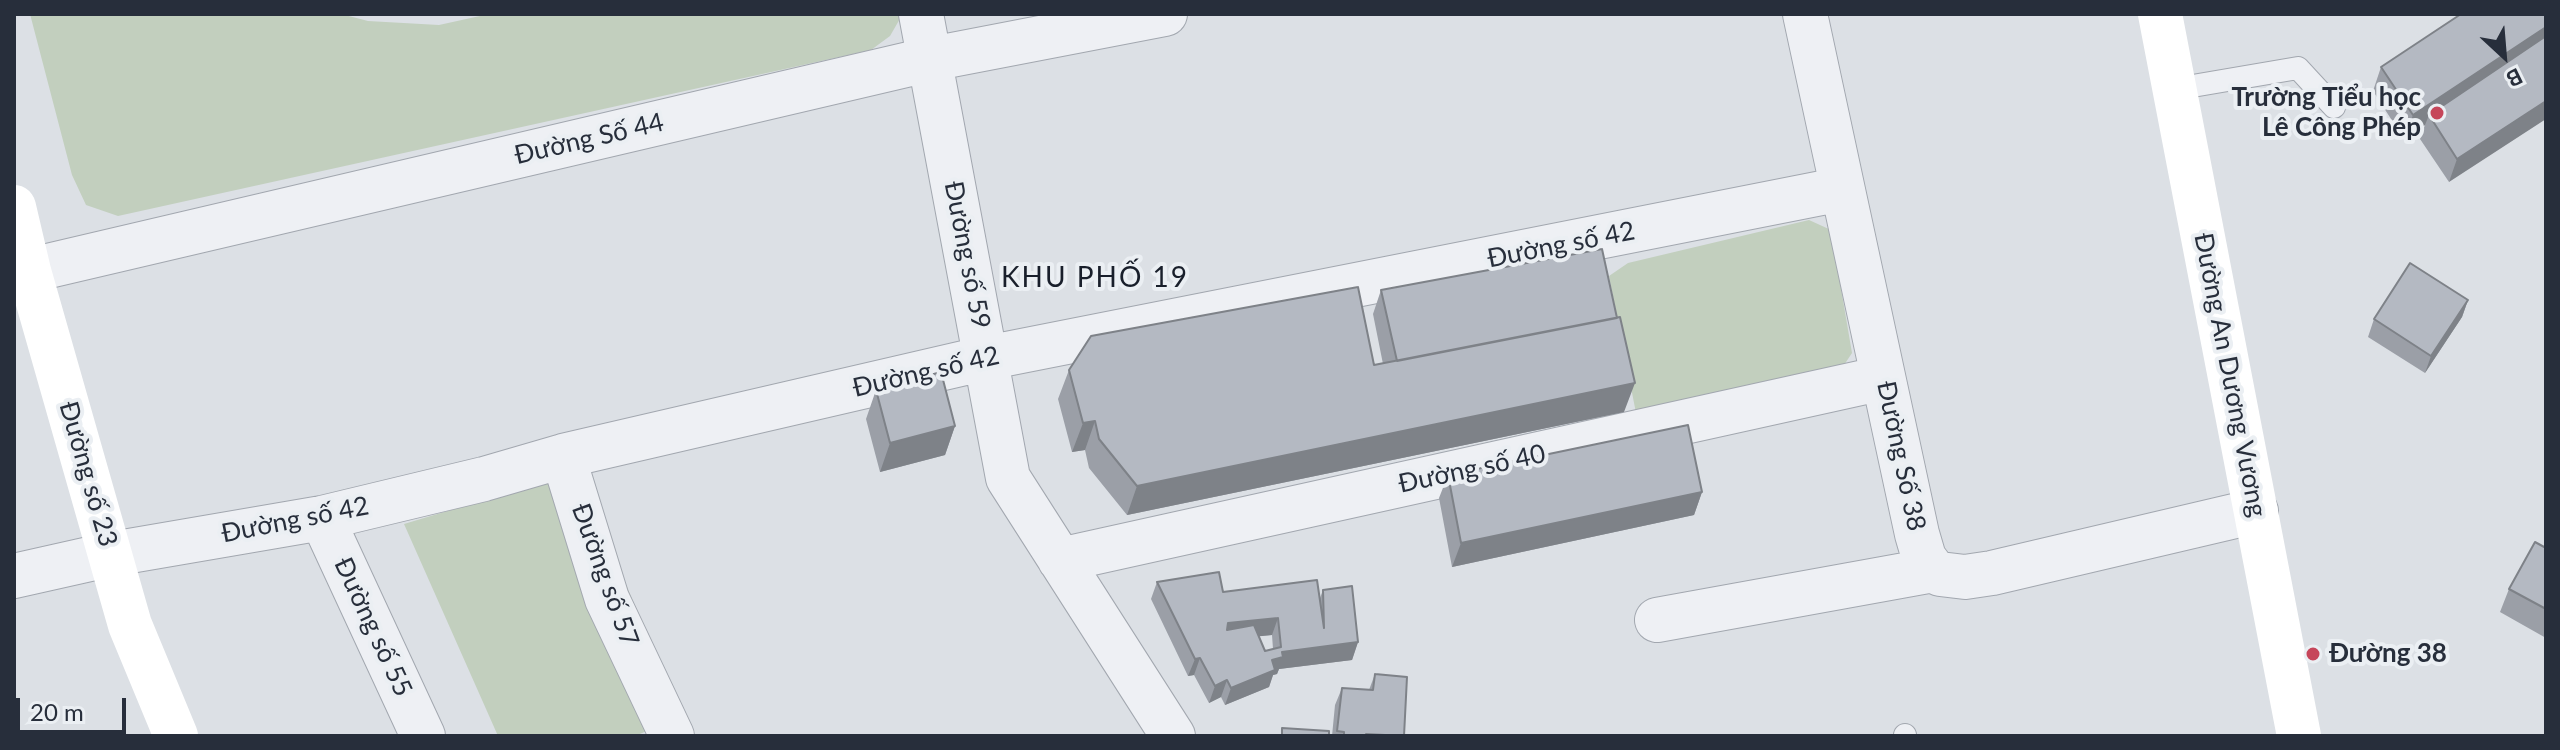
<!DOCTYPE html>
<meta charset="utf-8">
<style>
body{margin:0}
#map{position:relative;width:2560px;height:750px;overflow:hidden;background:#dce0e5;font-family:Lato,sans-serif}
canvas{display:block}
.frame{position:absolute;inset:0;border:16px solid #272e3b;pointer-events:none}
.north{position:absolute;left:2464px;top:16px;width:80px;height:80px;-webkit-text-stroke:6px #ebeff3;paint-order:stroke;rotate:154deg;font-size:22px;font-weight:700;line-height:32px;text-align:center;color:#272e3b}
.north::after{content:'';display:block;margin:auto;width:28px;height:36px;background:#272e3b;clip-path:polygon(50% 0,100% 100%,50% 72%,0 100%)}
.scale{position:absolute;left:16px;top:698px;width:110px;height:36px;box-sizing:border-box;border:4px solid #272e3b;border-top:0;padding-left:10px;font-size:24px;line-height:28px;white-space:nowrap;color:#272e3b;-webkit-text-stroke:6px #ebeff3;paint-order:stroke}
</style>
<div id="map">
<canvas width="2560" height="750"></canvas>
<div class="frame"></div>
<div class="north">B</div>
<div class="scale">20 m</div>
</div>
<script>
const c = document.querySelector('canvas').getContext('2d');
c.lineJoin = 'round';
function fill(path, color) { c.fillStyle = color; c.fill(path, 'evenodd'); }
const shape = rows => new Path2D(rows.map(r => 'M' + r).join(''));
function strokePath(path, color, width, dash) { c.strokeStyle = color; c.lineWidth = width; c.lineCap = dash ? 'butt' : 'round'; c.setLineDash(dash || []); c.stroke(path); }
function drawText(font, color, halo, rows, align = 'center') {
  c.font = font + ' Lato,sans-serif'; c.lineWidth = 8; c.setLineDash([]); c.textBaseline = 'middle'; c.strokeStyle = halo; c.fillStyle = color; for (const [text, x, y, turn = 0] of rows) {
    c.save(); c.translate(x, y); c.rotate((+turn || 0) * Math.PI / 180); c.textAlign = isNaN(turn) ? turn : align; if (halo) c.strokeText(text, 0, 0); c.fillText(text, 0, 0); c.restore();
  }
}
fill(shape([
 [30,14,341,14,368,21,439,25,489,14,900,14,901,17,890,36,871,50,118,216,86,205,72,175],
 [1809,220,1831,230,1852,353,1842,368,1636,413,1609,276,1628,263],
 [578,472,682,716,635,736,498,736,404,524]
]), '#c2cfbe');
const lane = shape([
 [2175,89,2298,68,2334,107],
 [1905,735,1905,736]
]);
const street = shape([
 [921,14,1008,478,1173,736],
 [1805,14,1917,534,1924,558,1933,570,1940,574,1965,577,1992,573,2256,511],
 [14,274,931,59,1165,14],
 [563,456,607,599,672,736],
 [322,518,423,736],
 [1060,560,1883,378],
 [14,576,112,554,322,518,484,479,563,456,986,358,1842,189],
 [1657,620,1933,570]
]);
strokePath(lane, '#a2a7af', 24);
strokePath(street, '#a2a7af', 46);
strokePath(lane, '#eef0f4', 22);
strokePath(street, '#eef0f4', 44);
strokePath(shape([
 [2160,14,2299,736],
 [14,207,29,271,130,625,176,736]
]), '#fff', 44);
fill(shape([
 [2546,14,2449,182,2420,139,2425,125,2404,139,2373,91,2381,67],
 [1381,290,1624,412,1127,515,1089,468,1085,450,1072,452,1058,399,1069,370,1374,365,1383,364,1373,314],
 [2468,300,2462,317,2425,373,2368,337,2374,319],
 [876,390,955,426,945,455,880,472,866,419],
 [1448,475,1702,492,1694,515,1452,567,1439,498],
 [2546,548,2546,638,2500,612,2509,589],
 [1157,582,1223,592,1320,598,1323,590,1358,642,1352,660,1279,669,1277,674,1273,675,1269,687,1225,705,1221,697,1209,703,1194,675,1188,676,1151,599],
 [1272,635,1273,649,1265,651,1259,636],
 [1375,674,1404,736,1332,736,1335,705,1342,688,1369,690]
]), '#9b9fa7');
fill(shape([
 [2546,27,2546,45,2429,115,2425,125,2404,139,2413,115],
 [2546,101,2546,119,2449,182,2457,159],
 [2468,300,2462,317,2425,373,2431,356],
 [1635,383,1624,412,1127,515,1137,486],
 [1095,421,1085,450,1072,452,1083,423],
 [955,426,945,455,880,472,890,443],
 [1702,492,1694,515,1452,567,1461,543],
 [1278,618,1272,635,1222,640,1228,623],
 [1358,642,1352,660,1279,669,1277,674,1273,675,1269,687,1225,705,1231,688,1282,652],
 [1200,658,1194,675,1188,676,1195,659],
 [1227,680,1221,697,1209,703,1215,686]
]), '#7e8288');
const building = shape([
 [2461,14,2546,14,2546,27,2413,115,2381,67,2461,14],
 [2546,36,2546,101,2457,159,2429,115,2546,36],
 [1602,249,1617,318,1397,361,1381,290,1602,249],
 [2410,263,2468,300,2431,356,2374,319,2410,263],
 [1358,287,1374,365,1620,317,1635,383,1137,486,1099,439,1095,421,1083,423,1069,370,1091,336,1358,287],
 [941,372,955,426,890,443,876,390,941,372],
 [1688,425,1702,492,1461,543,1448,475,1688,425],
 [2535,542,2546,548,2546,609,2509,589,2535,542],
 [1219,572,1223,592,1317,580,1324,628,1323,590,1352,586,1358,642,1282,652,1283,657,1272,660,1275,670,1231,688,1227,680,1215,686,1200,658,1195,659,1157,582,1219,572],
 [1278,618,1281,647,1265,651,1254,625,1227,630,1228,623,1278,618],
 [1375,674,1407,677,1404,736,1366,734,1366,736,1344,736,1344,732,1337,731,1342,688,1373,690,1375,674],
 [1282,728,1329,731,1329,736,1282,736,1282,728]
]);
fill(building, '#b4b9c2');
strokePath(building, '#7e8288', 2);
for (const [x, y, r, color] of [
 [2437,113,8,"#c6465a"],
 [2313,654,8,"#c6465a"]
]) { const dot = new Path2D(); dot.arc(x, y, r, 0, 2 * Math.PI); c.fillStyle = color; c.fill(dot); strokePath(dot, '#ebeff3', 3); }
drawText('bold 26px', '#272e3b', '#ebeff3', [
 ["Trường Tiểu học",2421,98],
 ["Lê Công Phép",2421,128],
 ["Đường 38",2329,654,"left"]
], 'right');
drawText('26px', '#272e3b', '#ebeff3', [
 ["Đường Số 44",589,139,-13],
 ["Đường số 42",1561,245,-11],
 ["Đường số 59",967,255,79],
 ["Đường số 42",926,372,-13],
 ["Đường An Dương Vương",2230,375,79],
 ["Đường Số 38",1901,456,78],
 ["Đường số 40",1472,469,-12],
 ["Đường số 23",88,474,74],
 ["Đường số 42",295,520,-11],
 ["Đường số 57",605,575,70],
 ["Đường số 55",373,627,65]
]);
c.letterSpacing = '2px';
drawText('28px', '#191f2b', '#ebeff3', [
 ["KHU PHỐ 19",1095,278]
]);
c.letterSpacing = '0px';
</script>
